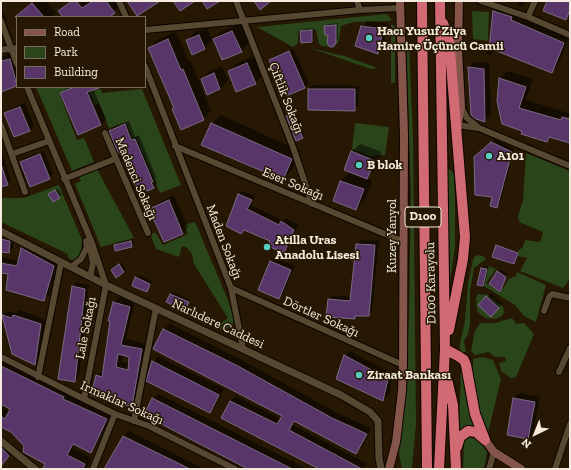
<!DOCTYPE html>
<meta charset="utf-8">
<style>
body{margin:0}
#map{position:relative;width:571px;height:470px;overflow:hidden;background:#261803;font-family:"Zilla Slab",serif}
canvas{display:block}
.frame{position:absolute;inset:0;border:2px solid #f5ecdf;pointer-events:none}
.legend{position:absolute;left:16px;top:16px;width:130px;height:72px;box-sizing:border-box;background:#261803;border:1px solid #796d5b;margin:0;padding:5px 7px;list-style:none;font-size:12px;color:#f5ecdf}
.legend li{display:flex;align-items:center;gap:8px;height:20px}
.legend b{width:20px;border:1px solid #796d5b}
.north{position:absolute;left:515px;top:414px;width:40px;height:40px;-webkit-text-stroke:3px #261803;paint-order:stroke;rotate:223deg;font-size:11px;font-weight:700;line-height:16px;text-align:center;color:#f5ecdf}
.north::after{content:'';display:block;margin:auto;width:14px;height:18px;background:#f5ecdf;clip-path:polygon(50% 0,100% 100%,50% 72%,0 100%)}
</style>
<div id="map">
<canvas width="571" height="470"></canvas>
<div class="frame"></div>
<ul class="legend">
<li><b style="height:5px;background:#85554a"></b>Road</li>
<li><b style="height:11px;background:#2b451a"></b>Park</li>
<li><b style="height:11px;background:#59366a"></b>Building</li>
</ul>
<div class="north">N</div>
</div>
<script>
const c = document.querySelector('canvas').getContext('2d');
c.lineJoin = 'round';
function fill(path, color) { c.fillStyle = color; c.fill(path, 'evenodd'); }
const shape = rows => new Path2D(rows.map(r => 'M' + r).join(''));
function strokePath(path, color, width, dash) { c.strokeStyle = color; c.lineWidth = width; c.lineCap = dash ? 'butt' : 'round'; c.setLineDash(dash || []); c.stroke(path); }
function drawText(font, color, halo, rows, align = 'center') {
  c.font = font + ' "Zilla Slab",serif'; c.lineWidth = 3; c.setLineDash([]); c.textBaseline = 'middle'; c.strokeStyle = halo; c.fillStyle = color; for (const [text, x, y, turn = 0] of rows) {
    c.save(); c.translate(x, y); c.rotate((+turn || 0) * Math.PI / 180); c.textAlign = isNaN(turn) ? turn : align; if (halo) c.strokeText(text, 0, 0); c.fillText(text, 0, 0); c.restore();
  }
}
fill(shape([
 [472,11,489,12,488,41,473,39],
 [387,14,392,20,389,21,353,22,341,26,339,41,334,47,322,46,319,44,316,30,298,31,298,43,293,47,257,27],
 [391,24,395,26,395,83,391,83],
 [406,39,409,42,413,138,416,423,412,469,402,469,398,448,406,395,409,310,411,193],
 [310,48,344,56,378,68,371,69],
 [36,87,73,87,59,93,77,140,84,138,94,162,72,171],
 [87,87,89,87,91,91,101,89,102,93,142,89,181,185,160,193,136,137,132,138,126,122,109,128,99,103,95,105],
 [355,123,389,127,385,155,370,156,352,149],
 [526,153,570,171,570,279,563,288,520,271,527,258,518,256,518,251,523,247,525,240,540,242,543,232,519,222,518,216,523,200],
 [97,169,134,238,101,247,75,184,81,181,79,177],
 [448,169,452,171,454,175,455,202,455,247,450,281],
 [59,185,82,240,81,252,77,259,72,260,68,258,68,254,1,222,1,198,24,198],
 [195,222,228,300,234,320,233,324,224,331,216,327,228,318,194,264,192,254,187,248,182,246,179,257,156,249,150,234,156,233,163,245,188,234,184,225],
 [479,255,485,257,485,260,474,268,470,291,470,325,468,334,464,341,466,352,460,352,460,343,465,321,468,283,473,260,474,257],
 [488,266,496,269,486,283,500,293,509,279,516,276,517,272,546,285,536,322,524,316,515,305,484,286],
 [478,294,488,295,503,307,504,312,502,316,496,319,486,318,481,315,477,311,476,298],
 [512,318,516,324,524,323,534,334,516,377,511,378,501,371,499,363,506,361,505,357,495,357,489,352,475,355,471,351,475,331,480,323,495,323],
 [483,357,493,360,501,379,487,437,473,390,473,359],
 [461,367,478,428,464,428,459,431],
 [469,437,478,439,487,452,484,469,463,469,464,442]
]), '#2b451a');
fill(shape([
 [34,1,46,1,56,13,52,17,17,18],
 [70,1,120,1,122,4,108,17,64,17,59,11],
 [519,1,526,1,522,7,517,5],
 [499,7,569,38,557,67,551,72,496,49,490,55,486,54,487,48,491,43,494,12],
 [1,10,7,20,1,26],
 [367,21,388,24,383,48,377,53,362,27],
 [241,23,249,43,241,51,214,39,222,31],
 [338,23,338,40,332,46,325,26,328,24],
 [207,27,212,40,204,49,187,40,195,32],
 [314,28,314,39,312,41,301,32,303,29],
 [176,31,189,62,191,61,211,111,203,119,173,109,175,107,149,48,157,40],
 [293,48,309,83,305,87,286,95,271,60,275,56],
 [17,51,17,85,1,91,1,57],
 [255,56,263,75,255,83,229,71,237,63],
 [474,62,489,63,491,115,485,121,476,119,469,67],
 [222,66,228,80,220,89,208,94,202,79,210,71],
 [507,71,533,79,526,100,568,113,570,110,570,142,551,137,547,140,523,130,498,101,500,78],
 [313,85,359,86,358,106,354,110,309,89],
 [99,87,93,89,106,119,101,125,61,93,68,87],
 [25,103,34,126,30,130,15,136,5,114,9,110],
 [295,112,305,135,303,138,287,117],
 [221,115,300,151,291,171,283,179,212,124],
 [129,121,135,137,139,135,156,177,155,178,157,183,153,187,121,151,110,131,114,127],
 [495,139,514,149,500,204,497,207,478,154],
 [360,144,382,152,375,170,366,179,372,181,364,201,356,209,334,201,341,181,350,172,352,152],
 [44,151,53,174,49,178,21,162,25,158],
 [1,155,3,155,11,180,7,184,1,186],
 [58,189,62,195,59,197,52,192],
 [242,191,255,196,251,205,283,221,286,218,298,225,288,248,284,252,272,240,245,229,238,195],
 [174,195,188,227,183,233,164,241,150,209,156,204],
 [1,232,15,237,13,247,9,252,2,251,1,257,20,261,22,248,27,244,59,261,49,295,44,300,9,274,1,272],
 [133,239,134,243,132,246,116,250,115,246,117,243],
 [361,240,379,241,372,311,368,315,357,315,354,318,329,299,333,295,352,297,357,244],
 [497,245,518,252,515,262,496,246],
 [275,258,295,266,283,294,279,298,271,262],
 [121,262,126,269,124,272,112,270],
 [484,266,489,267,485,283,483,285,478,284,482,268],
 [500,269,508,274,500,291,490,284],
 [139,275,152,281,147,291,136,278],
 [76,282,89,285,79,377,75,381,72,286],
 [173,292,190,300,185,309,170,294],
 [491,293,502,303,495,312,487,297],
 [120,297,135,301,126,339,147,344,137,399,132,405,92,395,97,375,104,370,114,302],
 [123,355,130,357,129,363,122,362],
 [19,310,46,320,40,359,35,364,13,353,3,316,7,311,16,313],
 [170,324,242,360,337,413,371,428,362,447,356,452,295,421,293,425,366,463,363,469,321,469,222,418,231,401,236,396,281,419,283,416,154,349,164,329],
 [350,351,393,374,389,395,383,400,337,379,345,356],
 [1,355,112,413,97,445,91,452,75,444,73,448,91,458,86,469,45,469,46,464,12,432,1,426,1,407,10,411,12,408,1,403],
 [158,356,224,389,215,406,210,412,153,362],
 [520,393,540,397,533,432,528,438,514,398],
 [159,394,307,469,252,469,153,399],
 [129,431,204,469,108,469,124,436],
 [1,438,14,450,1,466]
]), '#0007');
const building = shape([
 [72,1,76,1,82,8,93,1,106,1,115,13,110,17,63,17,58,11,72,1],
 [127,1,160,1,137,16,127,1],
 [173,1,195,1,180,11,173,1],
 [202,1,220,1,207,9,202,1],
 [254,1,271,1,260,10,254,1],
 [547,1,570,1,570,10,566,20,543,11,547,1],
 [32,3,44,17,15,17,32,3],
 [493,11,512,17,511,20,564,43,552,73,489,48,493,11],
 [336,25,336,43,333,47,330,47,327,43,328,35,325,35,324,26,336,25],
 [361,26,383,29,378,54,355,46,361,26],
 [312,30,312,42,301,43,300,31,312,30],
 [232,31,242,52,222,60,213,39,232,31],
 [199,35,205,49,192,55,186,40,199,35],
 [168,39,181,70,183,69,204,120,181,130,172,109,174,108,148,48,168,39],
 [289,51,305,88,286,96,269,60,289,51],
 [10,59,17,86,1,92,1,61,10,59],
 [247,63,256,84,236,92,228,71,247,63],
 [468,67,484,69,485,122,476,119,471,115,468,67],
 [214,73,220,89,207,95,201,79,214,73],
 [499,78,526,87,519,108,561,120,562,117,570,119,570,143,549,137,547,142,521,134,522,131,502,124,497,101,499,78],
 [74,87,99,88,87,92,101,125,78,135,60,93,74,87],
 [308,89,355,89,355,111,308,110,308,89],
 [20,107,30,131,14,137,4,113,20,107],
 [293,114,303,138,296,141,286,116,293,114],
 [211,123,292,159,283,180,201,145,211,123],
 [125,124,131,140,135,139,153,182,151,182,154,188,147,191,146,189,138,192,121,152,118,153,109,131,125,124],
 [491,142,512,152,497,208,490,206,492,197,475,195,474,157,491,142],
 [351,151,375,161,367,179,344,170,351,151],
 [40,154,50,179,30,187,20,162,40,154],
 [2,167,8,185,1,187,1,168,2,167],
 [340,181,364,189,356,210,333,201,340,181],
 [55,190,60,198,53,202,48,194,55,190],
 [238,194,252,200,247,209,279,225,281,221,294,230,284,253,268,246,270,241,244,230,241,234,226,226,238,194],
 [169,200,183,234,164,242,149,209,169,200],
 [1,239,10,241,9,253,1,252,1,239],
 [131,241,132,247,115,251,114,245,131,241],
 [356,244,375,245,369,316,355,316,355,319,326,317,328,299,350,301,356,244],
 [496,245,518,253,514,264,492,257,496,245],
 [21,248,54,266,44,301,6,290,8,274,1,273,1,263,17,266,21,248],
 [270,261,291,270,279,299,258,290,270,261],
 [119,264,124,272,116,278,111,270,119,264],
 [481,268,487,269,483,286,477,285,481,268],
 [497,271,506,277,500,292,489,284,497,271],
 [135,277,150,284,147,292,132,286,135,277],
 [72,286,85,289,75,382,58,379,72,286],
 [170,294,189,302,185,311,166,302,170,294],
 [486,296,499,308,491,317,478,305,486,296],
 [113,302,130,307,121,345,142,349,132,406,116,404,91,395,96,375,102,377,110,321,108,321,113,302],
 [118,354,129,357,128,370,116,367,118,354],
 [2,315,12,318,13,315,41,324,35,365,12,354,2,315],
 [163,329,236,365,332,418,367,434,356,454,294,421,289,430,362,469,319,469,221,418,230,401,277,424,282,416,153,349,163,329],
 [344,355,388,379,383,401,336,379,344,355],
 [152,361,219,395,210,413,146,381,152,361],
 [1,366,64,397,63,399,107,419,91,453,73,444,67,455,85,464,83,469,43,469,45,464,23,452,24,446,11,432,1,427,1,416,5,419,10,409,1,404,1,366],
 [152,398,225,435,292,469,248,469,144,415,152,398],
 [513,398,535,402,528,439,507,435,513,398],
 [123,436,190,469,104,469,123,436],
 [1,447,9,456,1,466,1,447]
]);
fill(building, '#59366a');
strokePath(building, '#7a6a82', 1);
const minor = shape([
 [119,1,126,17],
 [236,1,293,147,312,204],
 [357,1,360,10],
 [481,1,528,17,570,35],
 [528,17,535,1],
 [1,21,17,64],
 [145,30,360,10,400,8],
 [1,50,17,48],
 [145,66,231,288,243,349],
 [27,87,92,243,106,285,84,399],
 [1,125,25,192],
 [457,125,479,128,467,118,461,107],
 [479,128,570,166],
 [105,133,148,233],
 [175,146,404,242],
 [12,154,49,141],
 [64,179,115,159],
 [89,243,93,263,90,277],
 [71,267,81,259,87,247,86,241],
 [231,288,403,365],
 [544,311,549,297,552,294,570,298],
 [1,357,84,399,115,414,149,426,235,469],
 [559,372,570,348],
 [38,377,61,263],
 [134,421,156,308],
 [93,469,115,414],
 [489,469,494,452],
 [555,469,570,424]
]);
const tertiary = shape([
 [1,231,106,285,341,395,370,412,378,421,379,458,381,469],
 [1,441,35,469]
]);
const secondary = shape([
 [458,123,461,107,458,50,459,1],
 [485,440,494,452,521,469],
 [389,469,396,442,402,391,403,365,404,135,400,1]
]);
const trunk = shape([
 [422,1,427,469],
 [443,23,449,39,465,237,463,259,449,330],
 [445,349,458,356,464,360,466,365,475,414,485,440],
 [447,379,453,405,456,469],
 [457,447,460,437,468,431,476,432,484,439],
 [439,469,445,349,440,1]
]);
strokePath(minor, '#0e0400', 8);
strokePath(tertiary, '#0e0400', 9);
strokePath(secondary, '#0e0400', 10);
strokePath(trunk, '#0e0400', 12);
strokePath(minor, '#574831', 6);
strokePath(tertiary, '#574831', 7);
strokePath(secondary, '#85554a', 8);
strokePath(trunk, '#d26a74', 10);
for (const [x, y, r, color] of [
 [369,38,4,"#57cec1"],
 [489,156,4,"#57cec1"],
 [359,165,4,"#57cec1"],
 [267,247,4,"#57cec1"],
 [359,375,4,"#57cec1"]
]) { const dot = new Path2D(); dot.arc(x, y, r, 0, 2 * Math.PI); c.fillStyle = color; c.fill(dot); strokePath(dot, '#261803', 1.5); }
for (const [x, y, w] of [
 [423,217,36]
]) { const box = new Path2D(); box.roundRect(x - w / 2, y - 10, w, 20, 3); c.fillStyle = '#261803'; c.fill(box); strokePath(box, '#f5ecdf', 1); }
drawText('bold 12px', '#f5ecdf', null, [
 ["D100",423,217]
]);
drawText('bold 13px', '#f5ecdf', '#261803', [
 ["Hacı Yusuf Ziya",377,31],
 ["Hamire Üçüncü Camii",377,46],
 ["A101",497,156],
 ["B blok",367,165],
 ["Atilla Uras",275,240],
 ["Anadolu Lisesi",275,255],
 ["Ziraat Bankası",367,375]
], 'left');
drawText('13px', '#f5ecdf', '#261803', [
 ["Çiftlik Sokağı",286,98,69],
 ["Madenci Sokağı",136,179,67],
 ["Eser Sokağı",293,184,23],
 ["Kuzey Yanyol",392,236,-90],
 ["Maden Sokağı",224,242,69],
 ["D100 Karayolu",431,283,-91],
 ["Dörtler Sokağı",321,317,24],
 ["Narlıdere Caddesi",218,324,25],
 ["Lale Sokağı",86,328,-79],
 ["Irmaklar Sokağı",122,403,24]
]);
</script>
